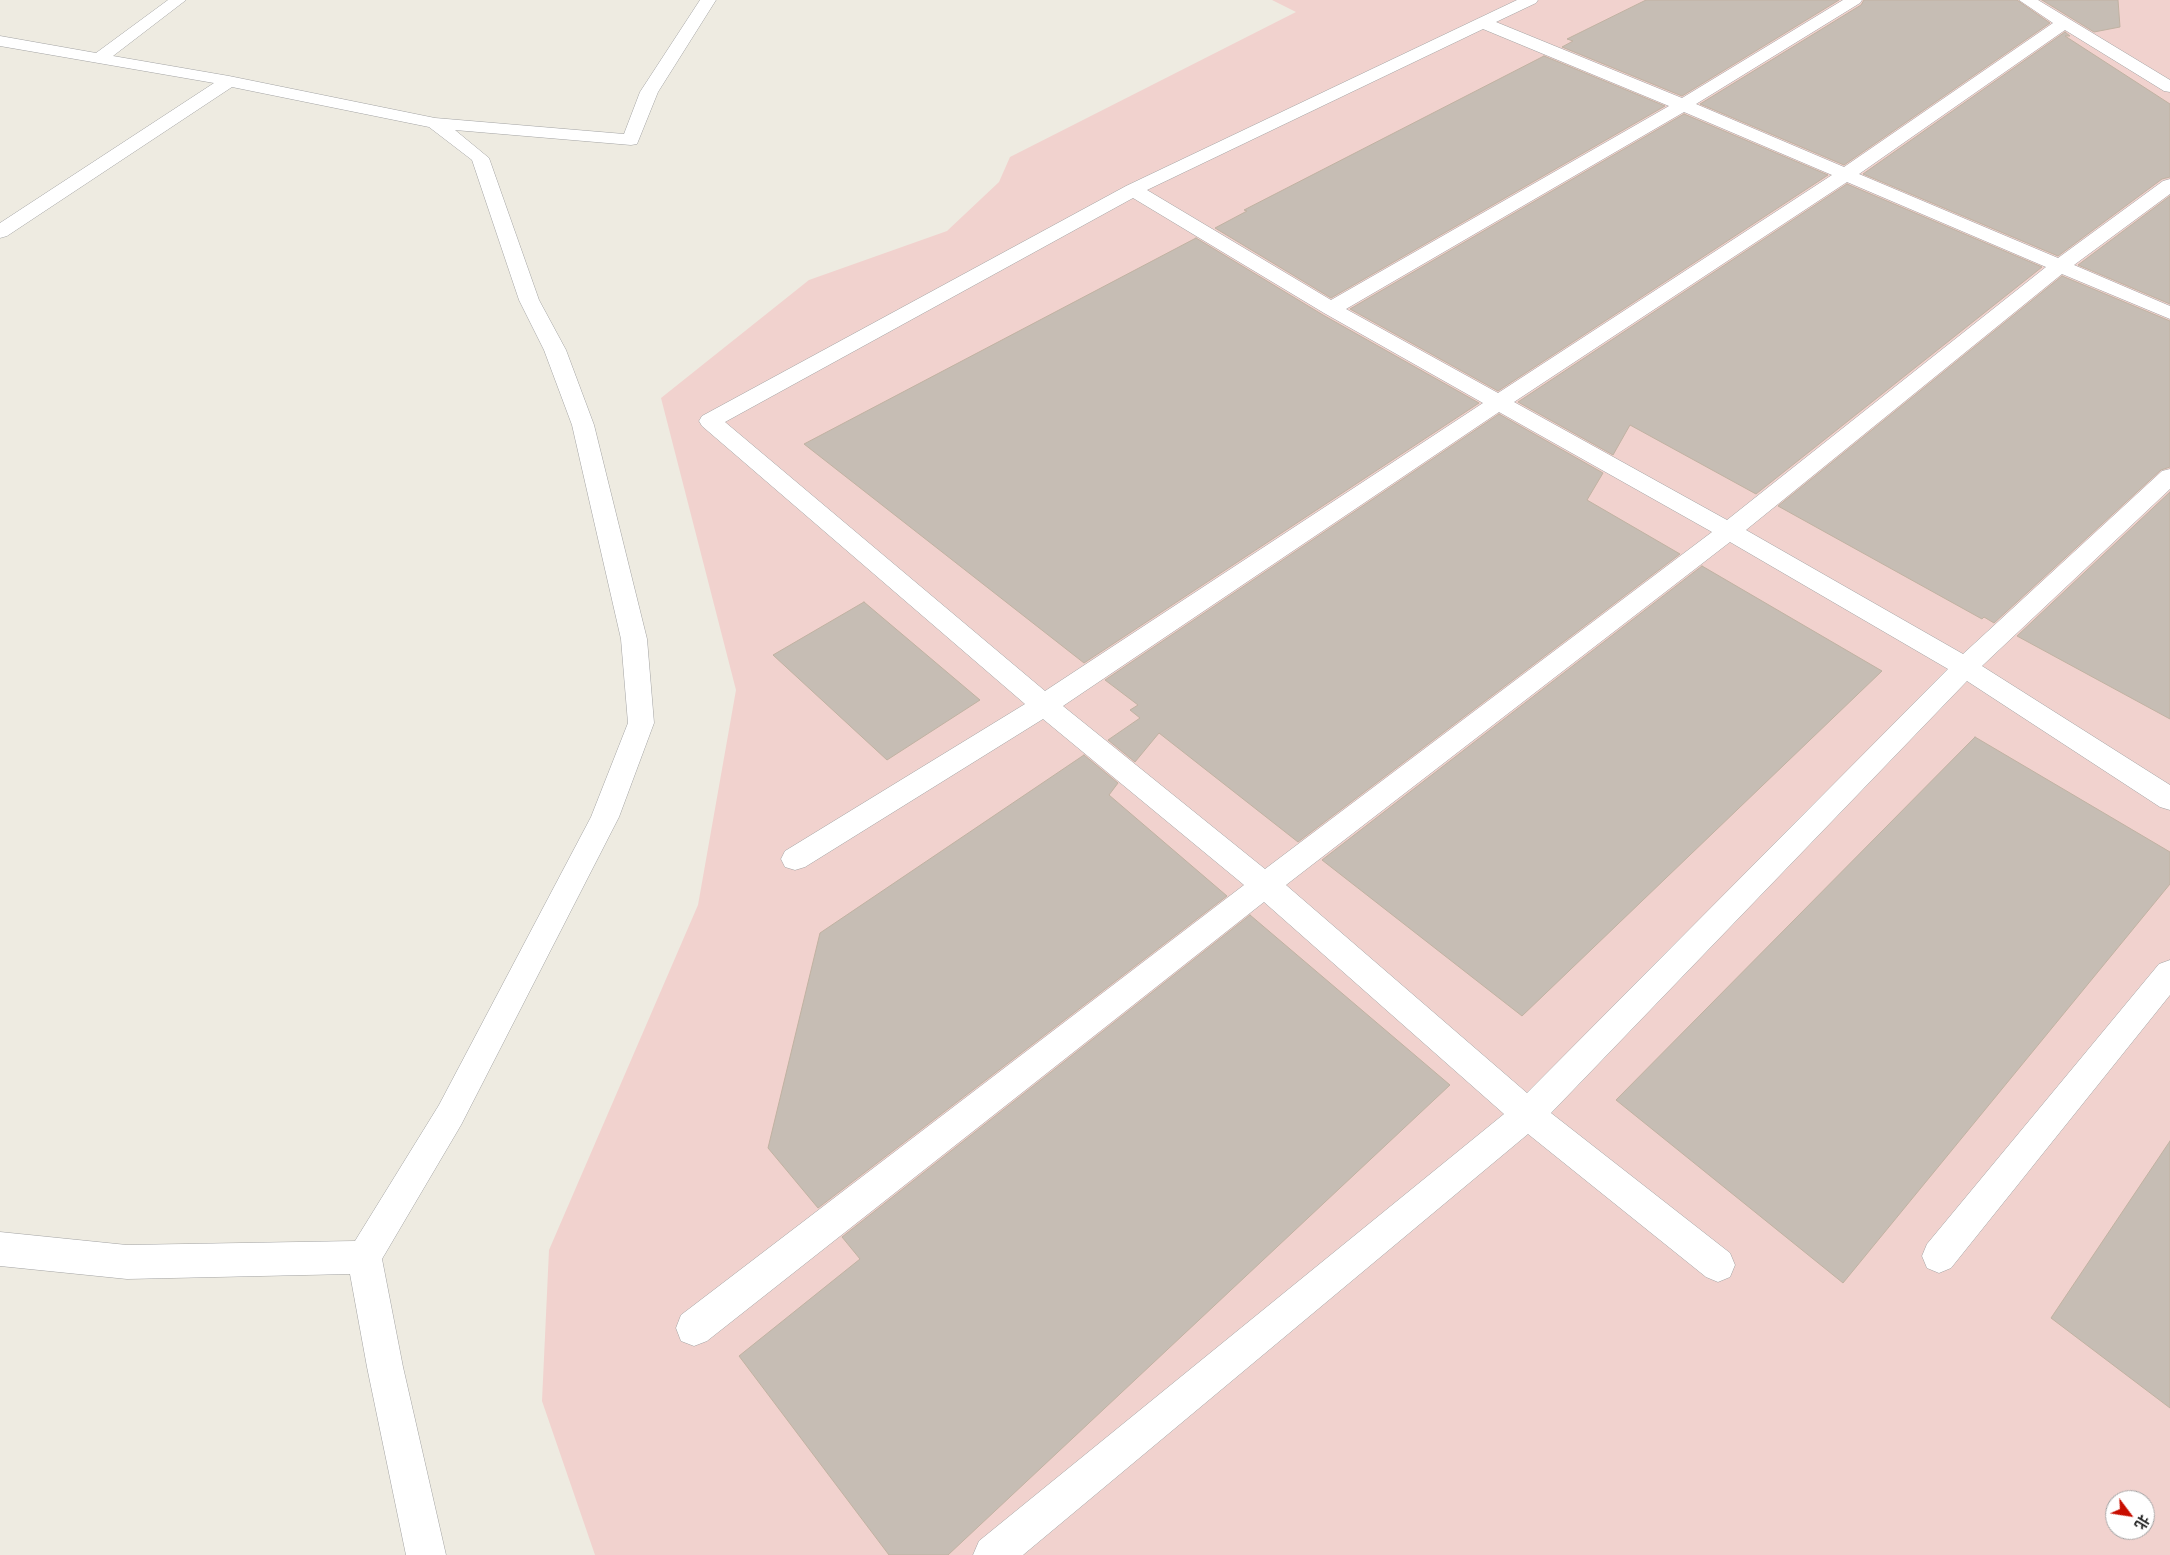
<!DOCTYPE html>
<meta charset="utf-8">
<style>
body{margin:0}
#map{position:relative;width:2170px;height:1555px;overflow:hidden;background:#eeebe1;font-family:Manrope,"Noto Sans SC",sans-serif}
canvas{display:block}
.north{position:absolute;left:2105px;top:1490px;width:50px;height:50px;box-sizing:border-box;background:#fff;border:1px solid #a4a4a4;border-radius:50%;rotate:121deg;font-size:14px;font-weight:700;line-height:20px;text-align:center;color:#1c1c1c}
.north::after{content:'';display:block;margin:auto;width:18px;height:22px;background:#c80e00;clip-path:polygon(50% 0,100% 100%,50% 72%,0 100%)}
</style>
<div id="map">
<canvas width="2170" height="1555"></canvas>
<div class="north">北</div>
</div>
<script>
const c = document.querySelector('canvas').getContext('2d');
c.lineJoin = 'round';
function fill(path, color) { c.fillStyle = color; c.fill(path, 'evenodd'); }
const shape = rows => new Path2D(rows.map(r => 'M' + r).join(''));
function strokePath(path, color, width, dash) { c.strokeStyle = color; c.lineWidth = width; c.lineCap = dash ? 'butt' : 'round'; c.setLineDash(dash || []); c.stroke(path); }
fill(shape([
 [1272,0,2170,0,2170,1555,595,1555,542,1401,549,1250,698,905,736,690,661,398,809,280,947,231,999,182,1010,157,1296,12],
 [2115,1500,2145,1500,2145,1530,2115,1530]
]), '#f1d2ce');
const building = shape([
 [1646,0,1839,0,1682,96,1562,47,1573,41,1567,39,1646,0],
 [1864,0,2017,0,2050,23,1844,165,1700,104,1861,5,1864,0],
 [2042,0,2118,0,2120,27,2094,32,2042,0],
 [2065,32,2070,36,2065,36,2170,104,2170,177,2162,179,2058,256,1863,174,2065,32],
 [1544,56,1665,106,1331,298,1215,228,1247,211,1244,210,1544,56],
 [1684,114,1828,175,1498,391,1350,309,1684,114],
 [1847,184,2042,267,1756,494,1630,425,1613,455,1518,402,1847,184],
 [2170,196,2170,304,2078,265,2170,196],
 [1196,238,1323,315,1479,403,1084,663,804,444,1196,238],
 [2062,276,2170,321,2170,467,2161,470,1994,623,1984,617,1982,619,1778,506,2062,276],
 [1499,414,1603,473,1587,500,1680,554,1298,842,1159,733,1135,762,1108,740,1140,718,1130,710,1138,705,1105,680,1499,414],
 [2170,492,2170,719,2017,636,2170,492],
 [1702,566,1882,671,1522,1016,1322,860,1702,566],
 [864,602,980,700,887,760,773,655,864,602],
 [1975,737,2170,852,2170,884,1843,1283,1616,1100,1975,737],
 [1084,755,1118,783,1109,795,1227,896,818,1208,768,1148,820,933,1084,755],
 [1250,915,1450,1085,948,1555,889,1555,739,1356,860,1259,842,1237,1250,915],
 [2170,1141,2170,1408,2051,1318,2170,1141]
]);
fill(building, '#c6bdb4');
strokePath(building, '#c1b2a2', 1);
const service = shape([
 [1517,0,1538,0,1536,3,1496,22,1682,98,1843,0,1862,0,1860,3,1696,104,1844,167,2053,23,2019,0,2038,0,2170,80,2170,92,2164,91,2065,30,1859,174,2058,258,2163,181,2170,179,2170,194,2074,265,2170,306,2170,319,2062,274,1746,530,1963,654,2162,471,2170,469,2170,489,1982,666,2170,785,2170,810,2160,807,1967,681,1551,1113,1730,1253,1735,1265,1730,1277,1718,1282,1706,1277,1528,1134,1023,1555,973,1555,979,1541,1504,1114,1264,902,707,1341,694,1346,681,1341,676,1328,681,1315,1244,885,1043,719,805,867,795,870,785,867,781,859,785,851,1025,704,702,426,699,421,702,416,1126,186,1517,0],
 [1483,29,1669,106,1331,300,1147,190,1483,29],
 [1684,112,1832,175,1498,393,1346,309,1684,112],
 [1847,182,2046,267,1727,520,1514,402,1847,182],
 [1133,198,1324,313,1483,403,1045,691,725,422,1133,198],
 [1499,412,1712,532,1265,869,1063,706,1499,412],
 [1730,542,1948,669,1527,1093,1286,885,1730,542],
 [2170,960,2170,995,1951,1268,1939,1273,1927,1268,1922,1256,1927,1244,2159,964,2170,960]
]);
const minor = shape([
 [168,0,186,0,113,56,229,76,435,118,624,134,640,92,700,0,716,0,658,92,637,144,631,145,455,130,489,158,539,300,566,350,594,425,647,639,654,723,619,817,461,1125,382,1259,403,1367,446,1555,406,1555,367,1367,350,1274,127,1279,0,1266,0,1232,127,1245,355,1241,439,1105,591,817,628,723,621,639,572,425,544,350,519,300,472,160,429,127,232,87,7,236,0,238,0,223,214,83,0,46,0,36,96,53,168,0]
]);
strokePath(service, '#a3a3a3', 1);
strokePath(minor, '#a3a3a3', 1);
fill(service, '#fff');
fill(minor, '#fff');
</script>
